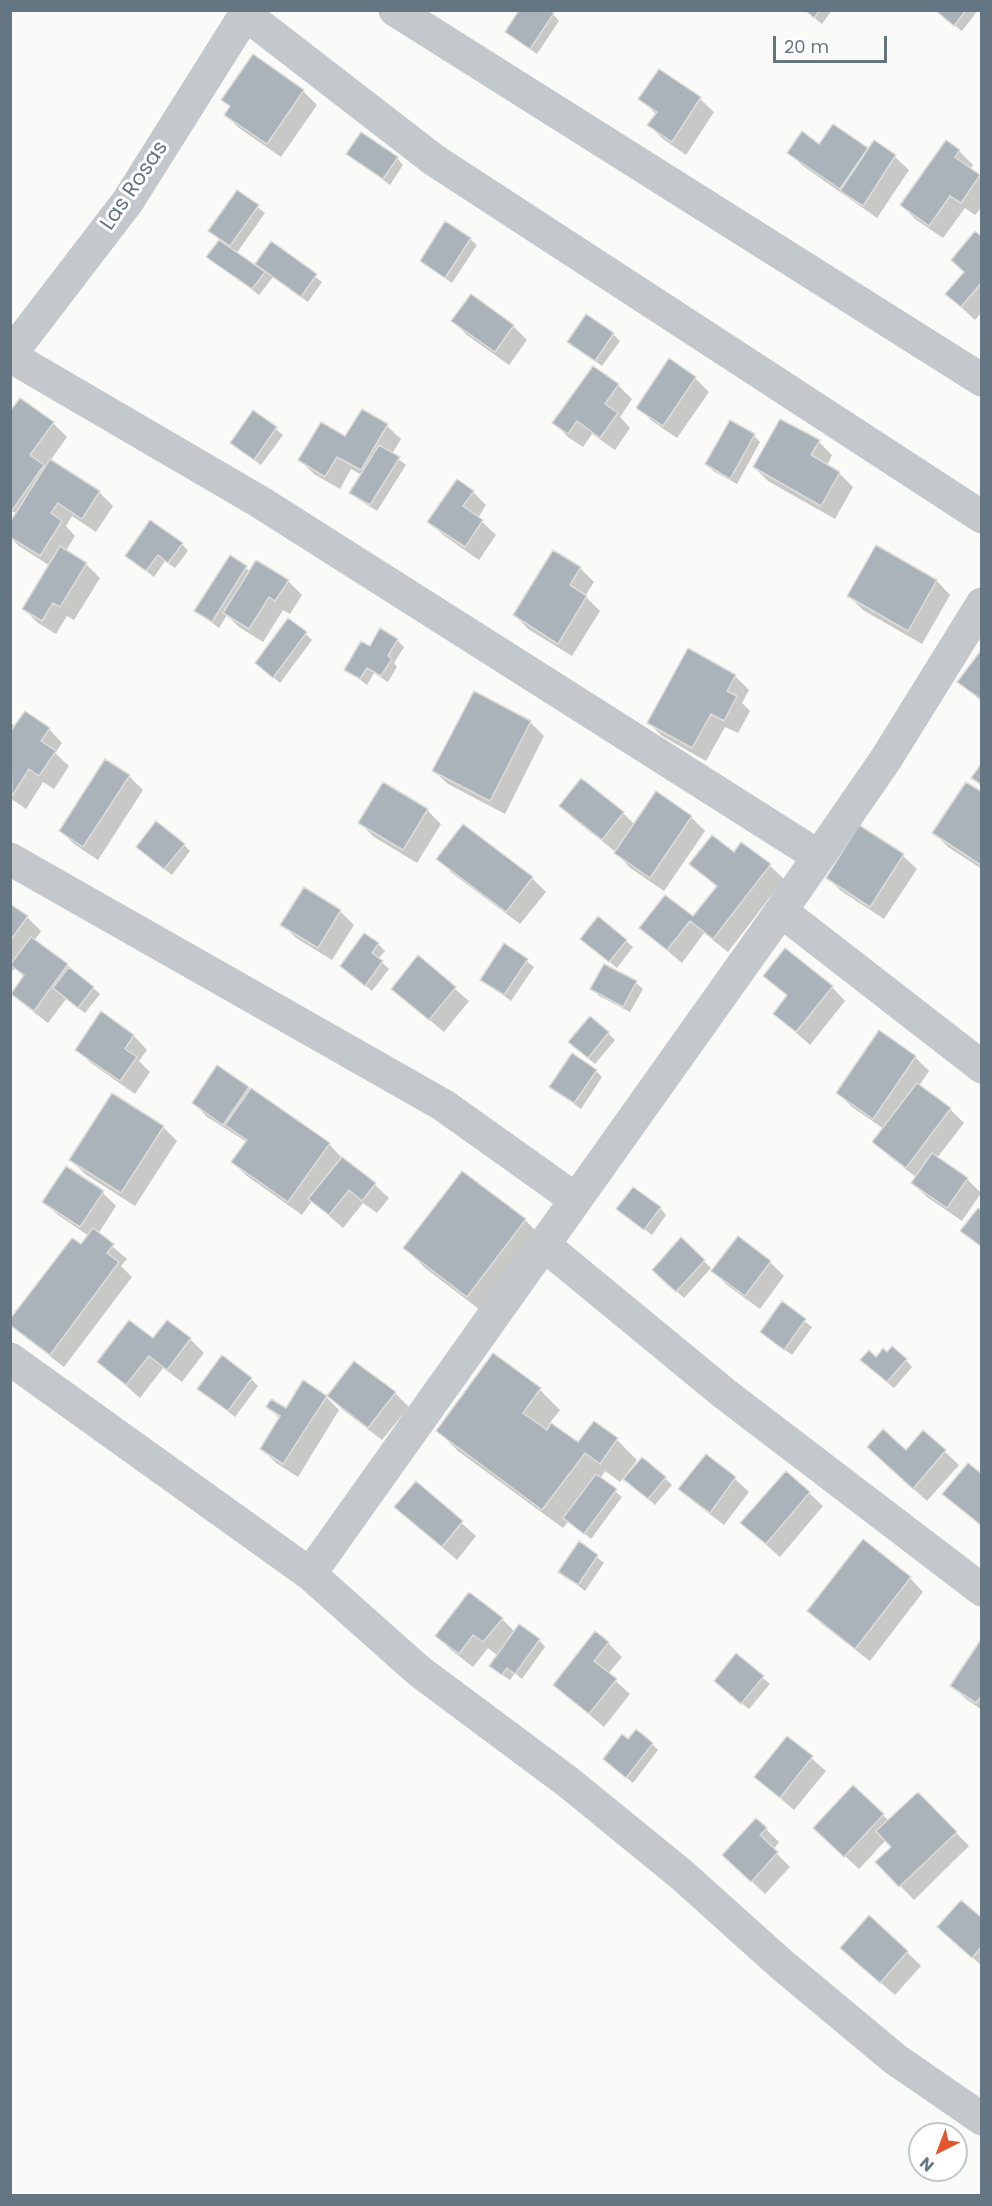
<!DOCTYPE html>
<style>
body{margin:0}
#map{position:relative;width:992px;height:2206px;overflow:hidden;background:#fafaf8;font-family:Poppins,sans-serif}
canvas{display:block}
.frame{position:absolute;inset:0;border:12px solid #657683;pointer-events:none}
.north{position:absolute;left:908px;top:2122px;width:60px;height:60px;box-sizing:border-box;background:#fff;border:2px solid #c1c8cd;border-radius:50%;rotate:222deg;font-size:16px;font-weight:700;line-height:24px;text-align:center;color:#657683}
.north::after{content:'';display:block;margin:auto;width:21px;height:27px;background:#e4572e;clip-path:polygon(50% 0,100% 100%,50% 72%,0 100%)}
.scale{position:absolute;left:773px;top:36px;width:114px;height:27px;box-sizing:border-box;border:3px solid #657683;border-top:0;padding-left:8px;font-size:18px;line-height:21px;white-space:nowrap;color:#657683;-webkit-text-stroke:4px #fff;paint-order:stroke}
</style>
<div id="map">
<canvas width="992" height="2206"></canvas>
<div class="frame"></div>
<div class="north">N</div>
<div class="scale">20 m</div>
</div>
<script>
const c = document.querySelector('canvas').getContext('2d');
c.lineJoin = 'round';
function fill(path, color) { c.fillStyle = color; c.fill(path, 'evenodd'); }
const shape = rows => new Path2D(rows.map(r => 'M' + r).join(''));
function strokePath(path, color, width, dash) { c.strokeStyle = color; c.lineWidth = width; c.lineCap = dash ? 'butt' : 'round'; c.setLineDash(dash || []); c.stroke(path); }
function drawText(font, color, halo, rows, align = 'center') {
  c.font = font + ' Poppins,sans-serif'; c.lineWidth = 6; c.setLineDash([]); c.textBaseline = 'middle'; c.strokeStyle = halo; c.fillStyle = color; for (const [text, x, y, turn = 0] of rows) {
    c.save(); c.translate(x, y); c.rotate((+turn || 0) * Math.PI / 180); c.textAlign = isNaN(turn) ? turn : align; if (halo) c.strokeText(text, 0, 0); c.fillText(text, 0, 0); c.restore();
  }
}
fill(shape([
 [805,10,832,10,822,24],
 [935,10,978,10,962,31],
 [553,14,559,21,537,54,507,32],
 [659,71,700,99,714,112,686,155,663,139,649,125,657,115,640,99],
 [303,91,317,105,281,157,239,128,226,115,231,107,223,100],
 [833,126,869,150,874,142,895,157,909,170,877,218,803,166,789,153,820,146],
 [959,151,973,165,970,170,982,179,982,207,975,215,965,208,943,238,915,219,902,205],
 [348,154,397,158,403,165,390,185],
 [238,192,265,213,236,254,254,267,271,243,322,282,308,302,273,277,259,295,208,256,220,240,210,231],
 [470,239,477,245,452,283,421,261],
 [982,239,982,312,975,320,947,294,965,273],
 [453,321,513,326,527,340,509,365,467,335],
 [613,334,620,341,602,366,569,342],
 [593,368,618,385,632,399,620,417,630,428,615,450,592,434,583,447,568,437,554,423],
 [695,378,709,392,677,438,652,421,638,407],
 [363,411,387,426,401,439,392,454,406,465,377,511,358,499,351,493,362,475,351,469,340,489,314,474,300,460,346,438],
 [254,412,283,435,261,465,232,443],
 [10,413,53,423,67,437,50,461,99,492,113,506,96,532,72,516,66,526,75,536,65,552,86,564,100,578,74,620,67,616,56,634,38,623,24,609,50,566,19,546,10,537,17,514,10,510],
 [754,436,760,442,737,484,713,471,707,464],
 [819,442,832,455,827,466,839,473,853,487,835,519,768,481,754,467],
 [473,492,486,505,478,518,496,535,479,560,443,535,429,521],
 [182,544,188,551,175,568,165,561,154,577,127,556],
 [230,557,251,572,288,581,302,595,290,614,283,610,263,642,239,627,227,615,219,628,196,611],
 [580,568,594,582,585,596,600,611,572,656,528,629,515,615],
 [937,581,950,595,922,644,863,610,849,596],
 [306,634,312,640,280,683,257,663],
 [397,640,404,647,394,663,397,667,388,682,374,673,367,685,346,669,370,648],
 [689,650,735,676,749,690,742,703,750,711,738,733,725,727,706,761,662,736,648,722],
 [982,651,982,702,959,682],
 [474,693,530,722,544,736,505,814,448,784,434,771],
 [10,723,16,727,49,729,62,743,55,753,69,766,54,789,43,782,26,809,10,798],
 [129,776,143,790,98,860,74,844,60,830],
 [657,794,691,817,705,831,664,891,629,867,616,852,575,820,561,806,623,813,635,825],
 [982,794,982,869,948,847,934,833],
 [427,810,441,824,417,863,374,837,360,823],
 [860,827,903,856,917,869,884,919,841,891,827,877],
 [742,844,770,866,784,879,728,952,704,933,682,963,641,928,694,918,718,888,691,864,734,854],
 [184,845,190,851,172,875,144,853],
 [438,859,532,878,546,892,520,924,452,873],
 [10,905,27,917,41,931,34,941,67,965,100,994,85,1013,66,999,48,1023,27,1007,13,993,24,977,15,968,10,974],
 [340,911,354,925,332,960,296,938,282,924],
 [598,918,633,947,617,968,589,945],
 [378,944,385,951,378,959,389,969,372,991,342,966],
 [505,945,534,967,511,1001,482,979],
 [418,957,469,1001,444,1032,393,989],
 [765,975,832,987,845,1001,810,1045,775,1014,788,997],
 [636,983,643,989,630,1012,599,996,592,989],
 [102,1014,134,1036,147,1050,139,1061,150,1072,135,1094,91,1063,77,1050],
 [608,1033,615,1040,595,1064,577,1049],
 [915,1057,929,1071,919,1086,950,1109,964,1123,937,1158,967,1179,981,1193,962,1221,927,1197,913,1183,917,1178,888,1155,874,1142,884,1129,852,1107,838,1093],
 [218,1067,329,1144,342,1158,375,1185,389,1198,377,1213,363,1203,343,1228,312,1201,302,1215,247,1176,233,1162,247,1142,207,1117,194,1103],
 [596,1071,602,1077,581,1109,551,1087],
 [163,1127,177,1141,135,1206,85,1174,71,1160],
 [103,1193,116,1206,98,1234,127,1259,121,1266,132,1277,64,1367,24,1336,10,1323,89,1236,58,1215,44,1201],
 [660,1208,666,1215,652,1235,618,1209],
 [525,1220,545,1240,488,1316,425,1268,405,1248],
 [738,1238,770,1262,784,1276,760,1309,727,1285,713,1271],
 [682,1240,711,1268,684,1298,661,1277],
 [782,1304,812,1327,792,1355,769,1338],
 [167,1322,190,1339,204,1353,182,1382,163,1368,140,1398,99,1362,153,1340],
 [876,1359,906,1360,912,1367,894,1388,869,1367],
 [251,1379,258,1386,235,1417,199,1389],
 [540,1390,560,1410,549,1424,578,1444,617,1440,637,1460,628,1472,630,1473,642,1459,665,1478,672,1485,655,1505,624,1477,620,1482,605,1471,600,1479,622,1497,591,1539,569,1521,563,1528,458,1451,438,1431],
 [395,1393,409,1407,382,1440,343,1410,329,1396],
 [326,1397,339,1410,298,1477,276,1463,262,1449,280,1419,268,1407,286,1410],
 [924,1432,959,1465,927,1501,882,1461,906,1452],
 [706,1456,735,1479,749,1492,724,1525,694,1502,680,1489],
 [982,1476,982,1527,944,1494],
 [416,1483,476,1536,457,1560,410,1520],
 [809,1493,823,1506,780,1557,742,1523],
 [579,1543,604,1563,585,1591,560,1571],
 [910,1578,923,1592,870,1661,823,1625,809,1611],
 [502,1619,515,1632,539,1640,545,1647,522,1679,515,1673,510,1680,498,1672,491,1666,498,1656,488,1648,473,1667,451,1650,437,1636],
 [982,1641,982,1710,966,1699,952,1686],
 [608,1643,622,1657,608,1674,630,1694,604,1727,555,1685],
 [736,1655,770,1684,749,1709,722,1688],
 [788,1738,826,1771,794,1810,756,1777],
 [629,1742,652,1744,658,1750,633,1783,605,1759],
 [853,1787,889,1821,918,1794,969,1846,914,1900,877,1862,893,1847,886,1840,859,1869,829,1841],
 [766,1829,779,1842,773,1850,790,1867,765,1894,724,1855],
 [982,1920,982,1966,939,1927],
 [907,1952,921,1966,895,1995,856,1961]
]), '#0003');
const building = shape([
 [519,10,550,10,554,13,530,49,505,32,519,10],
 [805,10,820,10,814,18,805,10],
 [935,10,966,10,954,26,935,10],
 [253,54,304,90,267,144,224,115,230,106,221,100,253,54],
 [659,69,701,97,672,142,647,125,657,112,638,99,659,69],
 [833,124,868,148,840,189,787,153,802,131,819,144,833,124],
 [361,132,398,157,383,179,346,154,361,132],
 [874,140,896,155,863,206,840,191,874,140],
 [946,140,960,150,955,157,980,175,961,203,950,196,929,226,900,205,946,140],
 [237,190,259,205,230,246,208,231,237,190],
 [445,221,471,238,445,278,420,261,445,221],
 [975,231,982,237,982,282,961,307,945,294,964,272,951,260,975,231],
 [219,240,265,272,252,289,206,257,219,240],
 [271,241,317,274,301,297,255,264,271,241],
 [471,294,514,325,495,352,451,321,471,294],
 [586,314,614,333,595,361,567,342,586,314],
 [669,358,696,377,663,426,636,408,669,358],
 [593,366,619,384,605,404,618,413,600,438,577,421,568,434,552,423,593,366],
 [20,398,54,422,30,455,44,465,13,509,10,508,10,411,20,398],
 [362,409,388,424,361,470,337,457,325,477,298,460,321,422,345,436,362,409],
 [253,410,277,427,254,460,230,443,253,410],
 [780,419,820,440,811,455,840,472,821,506,753,467,780,419],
 [730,420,755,434,730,479,705,464,730,420],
 [379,445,400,457,370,505,349,493,379,445],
 [50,459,100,491,82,519,58,503,51,513,62,521,40,556,10,537,10,522,50,459],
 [457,479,474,491,463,506,483,520,465,547,427,522,457,479],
 [150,520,183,543,168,563,158,555,146,571,125,556,150,520],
 [876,545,937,580,908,631,847,596,876,545],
 [60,546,87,563,60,607,53,603,42,621,22,609,60,546],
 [553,550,581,567,570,585,587,596,558,644,513,615,553,550],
 [230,555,247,566,212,622,194,611,230,555],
 [256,560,289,580,275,601,269,597,249,629,223,613,256,560],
 [288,618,307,632,273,678,255,663,288,618],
 [380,628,398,639,388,656,392,659,381,676,367,668,360,679,344,670,361,641,370,646,380,628],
 [688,648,736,675,727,691,737,696,724,721,711,714,692,748,647,723,688,648],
 [982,649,982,700,957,682,982,649],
 [474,691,531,721,490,801,432,771,474,691],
 [25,711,50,728,41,741,56,751,39,776,29,769,12,796,10,732,25,711],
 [105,759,130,775,83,847,59,831,105,759],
 [982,763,982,785,971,778,982,763],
 [581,778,624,812,602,840,559,806,581,778],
 [383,782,428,809,403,850,358,823,383,782],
 [966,782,982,792,981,865,932,833,966,782],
 [656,791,692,816,650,878,614,853,656,791],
 [156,821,185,844,164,869,136,847,156,821],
 [463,824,533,877,506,912,436,859,463,824],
 [859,825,904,854,870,907,826,878,859,825],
 [712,835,734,852,741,842,771,864,713,939,690,921,667,950,639,928,665,895,693,916,717,886,689,864,712,835],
 [304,887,341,910,318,948,280,925,304,887],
 [10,904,28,916,10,941,10,904],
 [598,916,627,940,609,962,580,939,598,916],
 [364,933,379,943,372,953,383,961,365,986,340,966,364,933],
 [31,937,68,964,34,1011,11,994,24,975,10,965,31,937],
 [504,943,528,959,504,995,480,980,504,943],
 [785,948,833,986,796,1032,773,1014,787,995,763,976,785,948],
 [418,955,456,987,429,1020,391,989,418,955],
 [604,964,637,981,623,1007,590,989,604,964],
 [69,967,94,987,78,1008,53,988,69,967],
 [101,1011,134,1035,125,1049,137,1057,120,1081,75,1050,101,1011],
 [590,1016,609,1032,588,1058,568,1042,590,1016],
 [879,1030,916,1056,873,1119,836,1093,879,1030],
 [572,1053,597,1070,574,1103,549,1087,572,1053],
 [217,1065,249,1087,223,1125,192,1103,217,1065],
 [917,1083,951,1108,906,1168,872,1142,917,1083],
 [251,1088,330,1143,288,1202,231,1162,247,1140,225,1125,251,1088],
 [112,1093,164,1126,121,1193,69,1160,112,1093],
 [932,1153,968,1178,947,1208,911,1183,932,1153],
 [342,1157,376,1183,362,1201,349,1190,329,1215,308,1199,342,1157],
 [66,1166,104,1191,80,1227,42,1202,66,1166],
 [462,1171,526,1219,467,1297,403,1248,462,1171],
 [633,1187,661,1207,644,1230,616,1209,633,1187],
 [978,1208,982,1211,982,1247,960,1231,978,1208],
 [93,1228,114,1244,107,1253,119,1262,50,1355,10,1325,10,1319,72,1238,81,1244,93,1228],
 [738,1236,771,1261,745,1296,711,1271,738,1236],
 [681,1237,705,1260,676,1292,652,1270,681,1237],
 [782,1301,806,1319,784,1350,760,1332,782,1301],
 [129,1320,153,1338,167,1320,191,1338,167,1370,149,1356,126,1385,97,1362,129,1320],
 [892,1346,907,1359,887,1382,860,1360,869,1350,876,1357,883,1348,887,1352,892,1346],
 [493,1353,541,1388,523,1413,547,1430,551,1423,578,1442,594,1421,618,1438,600,1464,585,1453,542,1510,436,1431,493,1353],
 [222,1355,252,1378,228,1411,197,1389,222,1355],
 [354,1361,396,1392,368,1428,327,1396,354,1361],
 [303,1380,327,1396,283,1464,260,1449,280,1416,266,1407,271,1399,286,1408,303,1380],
 [883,1429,906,1450,923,1430,946,1450,913,1489,867,1447,883,1429],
 [706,1454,736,1477,710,1513,678,1489,706,1454],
 [642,1457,666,1477,648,1499,623,1479,642,1457],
 [968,1463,982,1474,982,1526,942,1494,968,1463],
 [786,1471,810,1492,766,1544,740,1523,786,1471],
 [596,1474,617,1489,584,1534,563,1518,596,1474],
 [416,1481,463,1521,442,1547,394,1507,416,1481],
 [863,1539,911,1577,855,1649,807,1611,863,1539],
 [579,1541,598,1555,578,1585,558,1572,579,1541],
 [469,1592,503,1618,483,1642,473,1635,459,1654,435,1636,469,1592],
 [519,1624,540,1639,515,1674,507,1668,502,1675,489,1666,519,1624],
 [595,1631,609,1642,594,1661,617,1679,589,1714,553,1685,595,1631],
 [982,1638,982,1695,976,1703,950,1686,982,1638],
 [736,1653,764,1676,741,1704,714,1681,736,1653],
 [636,1729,653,1743,626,1778,603,1759,622,1734,628,1739,636,1729],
 [787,1736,813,1756,780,1798,754,1777,787,1736],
 [853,1785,884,1814,844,1857,813,1828,853,1785],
 [918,1792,957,1832,899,1887,875,1862,891,1847,876,1831,918,1792],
 [756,1818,767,1828,760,1835,778,1852,751,1882,722,1855,756,1818],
 [961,1900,982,1918,982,1946,972,1958,937,1927,961,1900],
 [869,1915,908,1951,880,1983,840,1948,869,1915]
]);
fill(building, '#aab3b9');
strokePath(building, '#dcdcda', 1.5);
strokePath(shape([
 [395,10,982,380],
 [245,14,434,160,982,517],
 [10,355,128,201,248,10],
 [10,356,260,502,818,856],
 [10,859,443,1105,575,1199],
 [781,911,982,1067],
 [544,1245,725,1394,982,1590],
 [10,1359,310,1574,419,1671,568,1782,682,1875,781,1964,895,2059,982,2119],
 [310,1574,781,911,886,759,982,604]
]), '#c3c8cc', 33);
drawText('21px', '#657683', '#fff', [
 ["Las Rosas",135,186,-56]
]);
</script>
